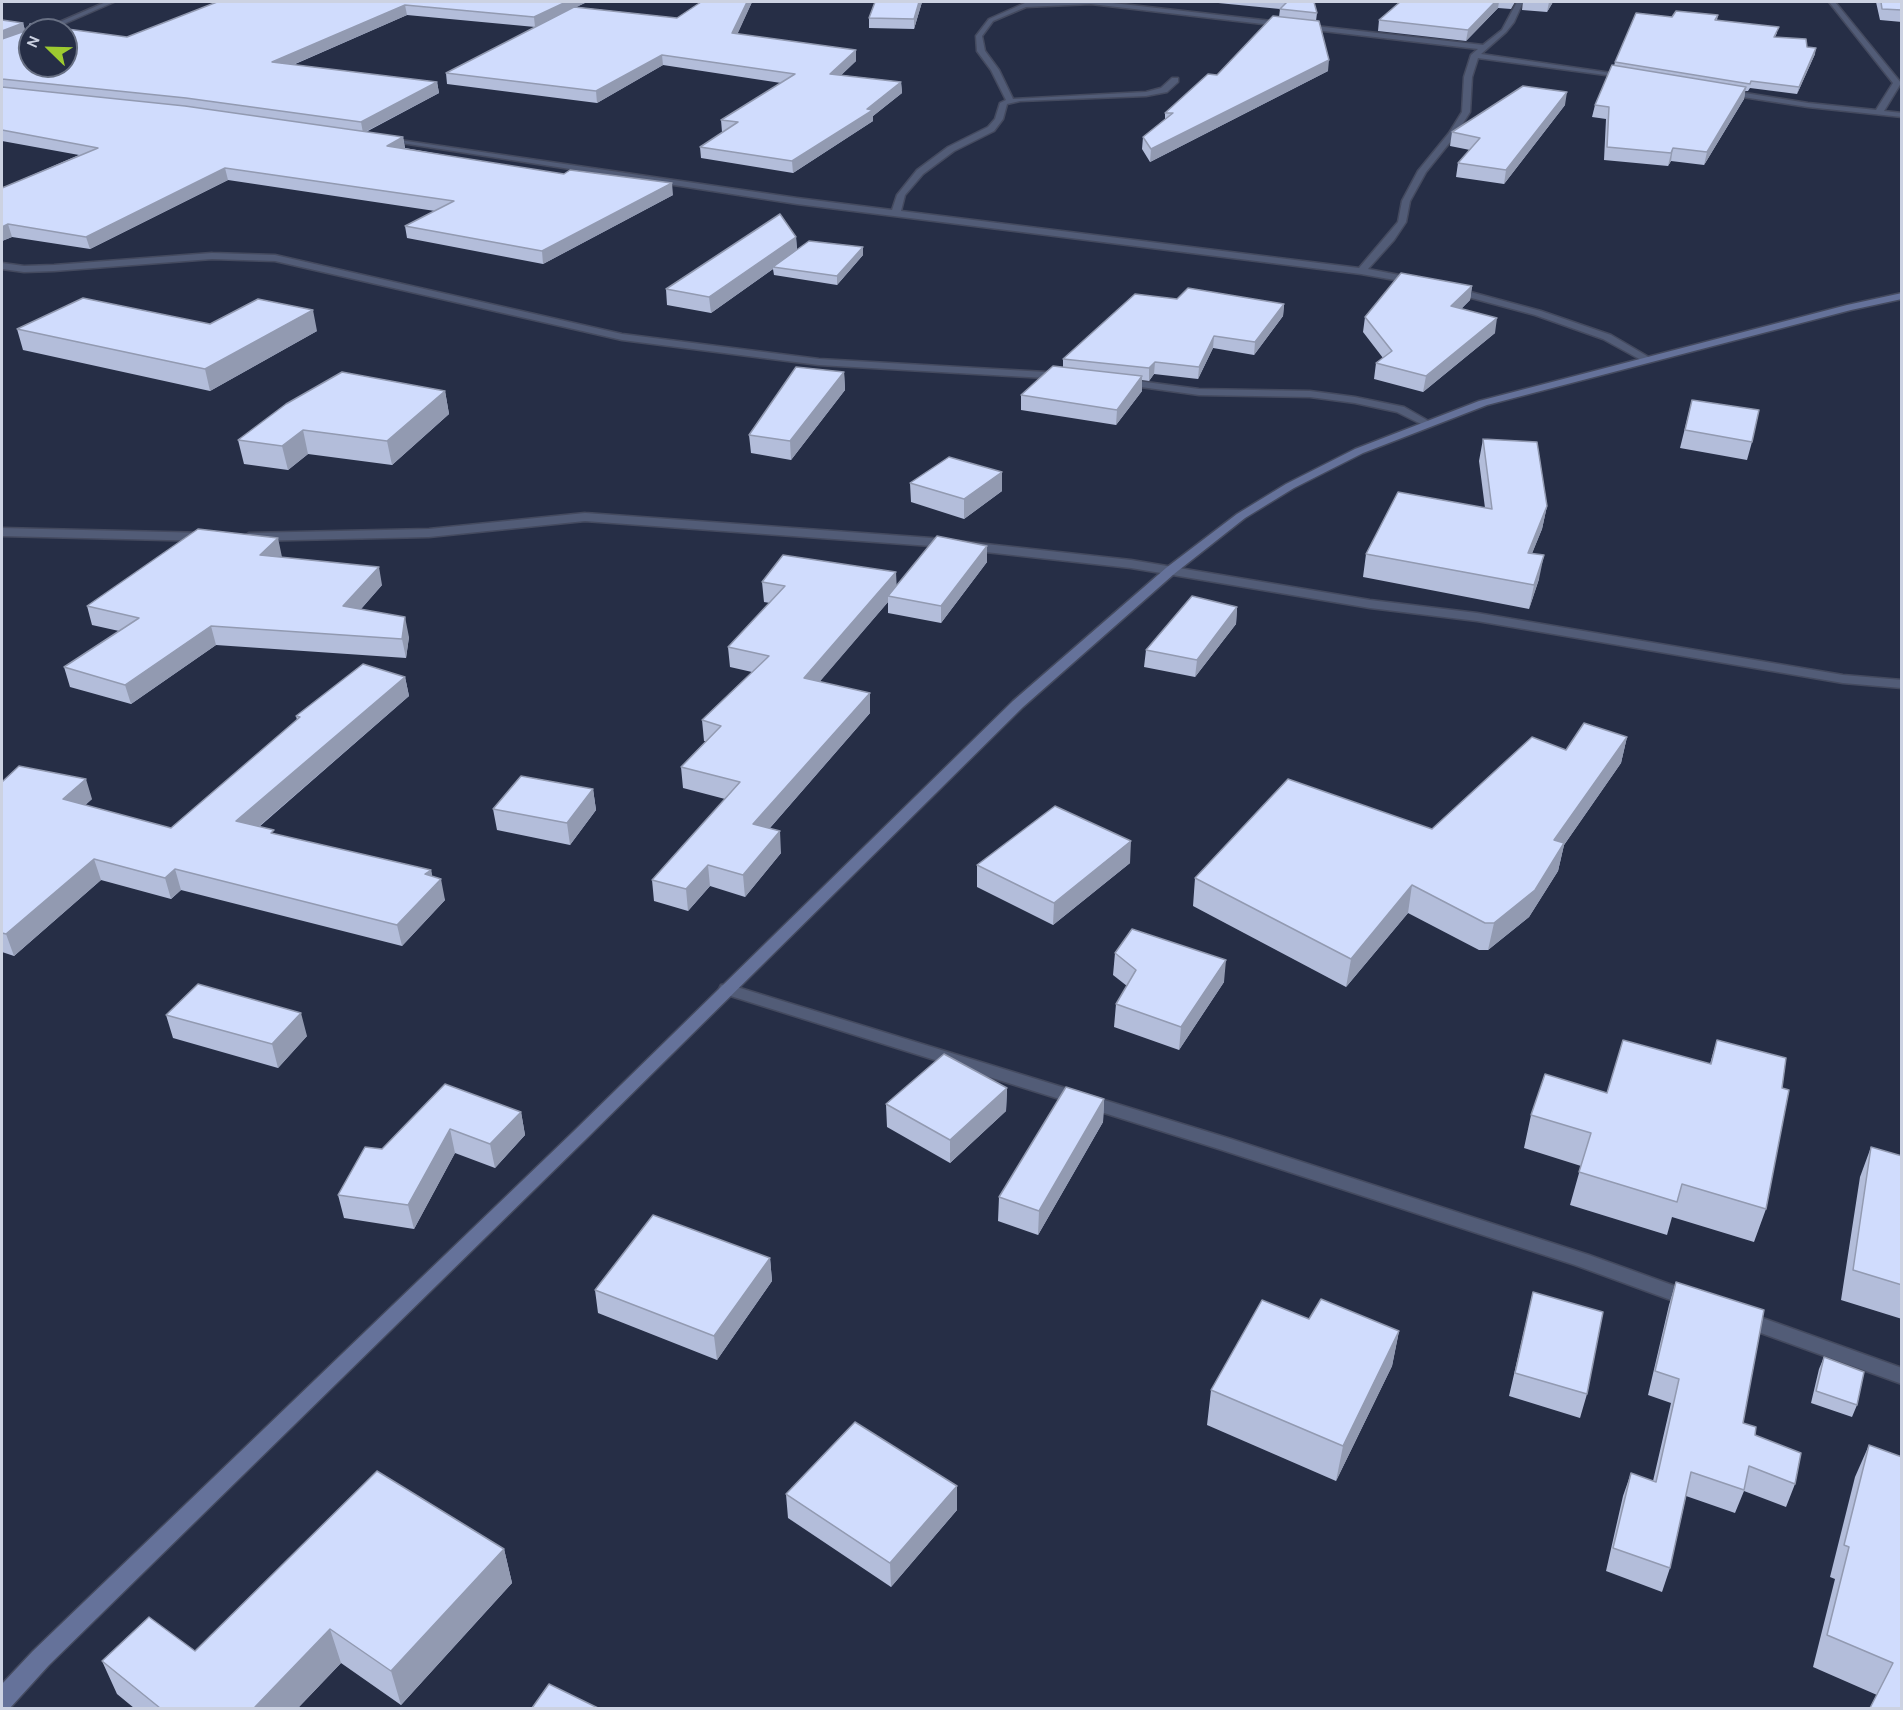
<!DOCTYPE html>
<style>
body{margin:0}
#map{position:relative;width:1903px;height:1710px;overflow:hidden;background:#262e46;font-family:Karla,sans-serif}
canvas{display:block}
.frame{position:absolute;inset:0;border:3px solid #ccd2e2;pointer-events:none}
.north{position:absolute;left:18px;top:18px;width:60px;height:60px;box-sizing:border-box;background:#262e46;border:2px solid #687084;border-radius:50%;rotate:293deg;font-size:16px;font-weight:700;line-height:24px;text-align:center;color:#ccd2e2}
.north::after{content:'';display:block;margin:auto;width:21px;height:27px;background:#9dca30;clip-path:polygon(50% 0,100% 100%,50% 72%,0 100%)}
</style>
<div id="map">
<canvas width="1903" height="1710"></canvas>
<div class="frame"></div>
<div class="north">N</div>
</div>
<script>
const c = document.querySelector('canvas').getContext('2d');
c.lineJoin = 'round';
const shape = rows => new Path2D(rows.map(r => 'M' + r).join(''));
function strokePath(path, color, width, dash) { c.strokeStyle = color; c.lineWidth = width; c.lineCap = dash ? 'butt' : 'round'; c.setLineDash(dash || []); c.stroke(path); }
function fill(path, color) { c.fillStyle = color; c.fill(path, 'evenodd'); }
const street = shape([
 [106,2,114,2,50,30,41,30,106,2],
 [1104,2,1483,45,1502,30,1517,2,1523,2,1514,22,1506,32,1481,54,1632,76,1628,78,1478,58,1472,77,1470,112,1455,136,1426,172,1410,201,1406,222,1394,240,1368,269,1420,279,1420,283,1417,284,1361,274,797,204,382,140,386,138,797,198,892,210,897,195,917,170,948,147,988,127,995,119,1000,103,1006,100,991,70,977,51,976,36,989,19,1025,3,1104,2],
 [1091,4,1478,49,1471,55,1464,77,1462,112,1449,133,1418,171,1402,201,1398,222,1359,268,901,211,905,195,923,174,954,151,994,131,1003,119,1007,104,1020,101,1146,96,1167,92,1178,82,1178,78,1172,78,1161,88,1146,92,1013,99,999,70,985,51,982,36,993,21,1026,7,1091,4],
 [1829,2,1835,2,1901,83,1884,111,1902,113,1902,117,1808,107,1723,94,1722,92,1726,90,1808,103,1876,110,1893,83,1829,2],
 [212,253,275,255,622,334,819,359,1063,373,1068,376,1063,379,819,365,622,340,275,261,212,259,54,271,24,272,2,269,2,263,24,266,54,265,212,253],
 [1452,287,1541,311,1611,335,1652,359,1643,361,1603,339,1535,315,1449,292,1449,288,1452,287],
 [1123,379,1199,389,1310,391,1355,397,1404,407,1432,423,1431,425,1423,425,1397,412,1355,403,1310,397,1199,395,1119,384,1119,380,1123,379],
 [585,513,931,538,1131,560,1370,600,1477,613,1843,675,1902,680,1902,688,1843,683,1477,621,1370,608,1131,568,931,546,585,521,429,537,249,541,243,537,249,533,429,529,585,513],
 [2,528,207,533,213,537,207,541,2,536,2,528],
 [727,984,1231,1139,1589,1255,1697,1294,1700,1299,1697,1304,1690,1307,1575,1265,1219,1149,721,993,719,989,721,985,727,984],
 [1743,1311,1902,1368,1902,1384,1736,1324,1733,1319,1736,1314,1743,1311]
]);
const secondary = shape([
 [1902,293,1902,299,1851,310,1487,405,1363,453,1294,488,1245,518,1174,574,1023,707,585,1140,49,1665,10,1708,2,1708,2,1684,33,1651,573,1132,1013,701,1166,568,1237,514,1286,484,1355,449,1479,401,1847,305,1902,293]
]);
strokePath(street, '#444a5f', 3);
strokePath(secondary, '#444a5f', 3);
fill(street, '#525c77');
fill(secondary, '#65729a');
fill(shape([
 [217,2,587,2,576,7,677,18,701,2,752,2,737,34,856,50,856,61,841,75,901,82,902,93,873,116,873,121,793,173,701,158,700,147,723,132,722,132,721,120,781,83,663,65,597,103,447,84,446,73,535,27,407,15,293,65,437,82,439,93,366,132,403,137,405,148,673,195,543,264,407,238,405,226,435,211,228,180,90,249,12,237,2,241,2,188,79,155,2,141,2,20,23,23,25,31,127,37],
 [922,2,914,29,869,28,869,18],
 [1208,2,1314,2,1317,13,1316,21,1328,71,1150,162,1142,149,1143,137,1165,119,1165,113,1217,75,1279,17,1280,9],
 [1400,2,1515,2,1511,9,1498,8,1466,41,1378,31,1379,20],
 [1523,2,1553,2,1547,12,1522,10],
 [1876,2,1902,2,1902,22,1880,20],
 [1718,15,1717,20,1777,33,1775,37,1807,47,1815,54,1797,94,1750,88,1748,91,1745,91,1744,99,1704,165,1671,161,1668,166,1604,160,1606,119,1592,117,1595,105,1614,66,1615,62,1672,17],
 [1565,105,1504,184,1456,177,1458,163,1470,150,1450,146,1452,132],
 [796,237,797,250,863,247,863,255,837,285,774,275,773,269,711,313,667,305,666,289],
 [1472,286,1470,300,1461,309,1495,333,1423,392,1374,379,1376,363,1383,358,1363,332,1365,317],
 [1177,299,1284,304,1283,316,1254,355,1213,348,1198,379,1154,374,1149,381,1142,380,1142,391,1116,425,1021,410,1021,395,1063,367,1063,359],
 [210,324,317,331,210,391,23,350,17,329],
 [844,372,845,390,791,460,751,453,749,435],
 [445,391,449,414,392,465,308,454,288,470,244,464,238,440],
 [1692,400,1752,442,1747,460,1680,448],
 [1483,439,1547,506,1542,529,1532,553,1539,579,1529,609,1363,577,1366,554,1485,508,1479,461],
 [1002,472,1002,491,964,519,911,502,910,483],
 [987,546,987,562,941,623,888,613,888,602,819,682,870,713,770,828,781,853,745,897,710,886,688,911,654,901,652,880,725,799,683,788,681,767,706,741,704,741,702,720,752,672,730,667,728,647,770,603,764,602,762,582,897,585],
 [282,557,382,585,361,609,409,637,406,658,216,645,131,704,70,687,64,667,119,631,92,625,87,606],
 [1237,607,1236,624,1195,677,1144,667,1146,650],
 [405,677,409,696,259,827,275,834,431,870,432,876,445,900,402,946,181,890,171,899,101,880,14,956,2,952,2,782,92,799,85,805,171,828,297,720,296,716],
 [1902,716,1902,755,1900,755],
 [1627,737,1621,763,1564,845,1558,871,1529,917,1488,950,1479,950,1408,913,1346,987,1193,906,1195,878,1432,829,1566,750],
 [593,789,596,810,570,845,497,830,493,809],
 [1130,863,1053,925,977,887,977,865],
 [1115,953,1224,982,1179,1050,1114,1027,1116,1004,1127,986,1113,975],
 [166,1015,307,1036,278,1068,173,1038],
 [1717,1040,1766,1209,1754,1242,1672,1217,1667,1235,1570,1205,1581,1166,1524,1148,1531,1115,1710,1064],
 [445,1084,521,1112,525,1135,495,1168,455,1153,414,1229,344,1218,338,1195],
 [1007,1088,1006,1111,950,1163,887,1127,886,1104],
 [1104,1099,1103,1122,1038,1235,998,1221,999,1197],
 [1871,1147,1902,1156,1902,1319,1841,1300,1860,1177],
 [770,1258,772,1281,717,1360,598,1313,595,1290],
 [1676,1282,1743,1423,1755,1435,1795,1484,1786,1507,1744,1491,1735,1513,1686,1496,1670,1568,1662,1592,1606,1571,1623,1496,1631,1473,1653,1481,1671,1403,1648,1395,1669,1305],
 [1533,1292,1587,1394,1580,1418,1509,1396],
 [1309,1319,1399,1331,1392,1366,1336,1481,1207,1425,1211,1390],
 [1824,1357,1857,1405,1852,1417,1811,1403,1819,1369],
 [1869,1445,1902,1708,1877,1695,1813,1667,1835,1579,1830,1577,1855,1477],
 [786,1494,957,1510,891,1587,788,1518],
 [504,1549,512,1583,401,1705,341,1663,298,1708,134,1708,117,1694,102,1661,195,1651]
]), '#b3bdda');
fill(shape([
 [566,2,587,2,535,27,534,17],
 [747,2,752,2,733,44,732,33],
 [919,2,922,2,914,29,914,19],
 [1495,2,1499,2,1498,8,1466,41,1468,30],
 [1549,2,1553,2,1547,12],
 [405,5,407,15,274,73,272,62],
 [23,23,26,33,2,43,2,31],
 [1816,48,1815,54,1797,94,1799,87],
 [856,50,856,61,831,85,830,74],
 [662,55,663,65,597,103,596,91],
 [1329,60,1328,71,1150,162,1151,149],
 [437,82,439,93,363,133,361,122],
 [901,82,902,93,873,116,873,121,793,173,792,161,867,109],
 [1746,87,1744,99,1704,165,1707,152],
 [1567,92,1565,105,1504,184,1506,170],
 [403,137,405,149,387,146],
 [1673,148,1671,161,1668,166,1671,153],
 [225,168,228,180,90,249,86,237],
 [672,183,673,195,543,264,542,251],
 [8,224,12,237,2,241,2,227],
 [796,237,797,253,773,267,773,269,711,313,709,297],
 [863,247,863,255,837,285,837,276],
 [1472,286,1470,300,1449,321,1451,306],
 [1284,304,1283,316,1254,355,1255,342],
 [313,310,317,331,210,391,205,369],
 [1497,318,1495,333,1423,392,1426,376],
 [1214,336,1213,348,1198,379,1199,367],
 [1155,362,1154,374,1149,381,1149,368],
 [844,372,845,390,791,460,790,441],
 [1142,376,1142,391,1116,425,1117,410],
 [445,391,449,414,392,465,387,441],
 [303,430,308,454,288,470,282,446],
 [1002,472,1002,491,964,519,964,499],
 [1547,506,1542,529,1523,576,1528,553],
 [278,538,282,557,260,555],
 [987,546,987,562,941,623,941,606],
 [1544,555,1539,579,1529,609,1534,585],
 [379,567,382,585,347,625,343,606],
 [896,572,897,592,888,596,888,602,805,699,804,678],
 [1237,607,1236,624,1195,677,1197,660],
 [405,617,409,637,406,658,402,639],
 [211,626,216,645,131,704,125,685],
 [405,677,409,696,242,841,236,821],
 [870,693,870,713,755,845,753,824],
 [1627,737,1621,763,1564,845,1558,871,1529,917,1488,950,1494,923,1554,840],
 [86,779,92,799,70,819,63,799],
 [593,789,596,810,570,845,567,823],
 [780,831,781,853,745,897,743,875],
 [1131,841,1130,863,1053,925,1054,903],
 [94,859,101,880,14,956,6,934],
 [708,865,710,886,688,911,686,889],
 [175,869,181,890,171,899,165,878],
 [431,870,434,887,441,879,445,900,402,946,397,925,425,874],
 [1412,885,1408,913,1346,987,1351,959],
 [1226,960,1224,982,1179,1050,1181,1027],
 [301,1013,307,1036,278,1068,272,1044],
 [1007,1088,1006,1111,950,1163,950,1140],
 [1104,1099,1103,1122,1038,1235,1039,1211],
 [521,1112,525,1135,495,1168,490,1144],
 [450,1129,455,1153,414,1229,408,1205],
 [770,1258,772,1281,717,1360,714,1336],
 [1399,1331,1392,1366,1336,1481,1343,1446],
 [957,1486,957,1510,891,1587,890,1563],
 [504,1549,512,1583,401,1705,391,1671],
 [330,1629,341,1663,298,1708,256,1708,255,1707]
]), '#929ab1');
const building = shape([
 [217,2,566,2,534,17,405,5,272,62,437,82,361,122,186,98,2,79,2,39,28,30,30,24,127,37,217,2],
 [30,30,66,30,66,66,30,66,30,30],
 [701,2,747,2,732,33,856,50,830,74,901,82,867,109,873,110,792,161,700,147,738,122,721,120,795,74,662,55,596,91,446,73,574,7,677,18,701,2],
 [875,2,919,2,914,19,869,18,875,2],
 [1287,2,1314,2,1317,13,1280,9,1287,2],
 [1400,2,1495,2,1468,30,1379,20,1400,2],
 [1881,2,1902,2,1902,10,1882,9,1881,2],
 [1676,11,1718,15,1715,20,1779,27,1774,37,1806,39,1807,47,1816,48,1799,87,1751,81,1750,84,1615,62,1636,13,1672,17,1676,11],
 [1273,16,1319,21,1329,60,1151,149,1143,137,1173,113,1165,113,1208,74,1217,75,1273,16],
 [2,20,23,23,2,31,2,20],
 [1612,65,1746,87,1707,152,1673,148,1671,153,1607,147,1609,107,1595,105,1612,65],
 [1523,86,1567,92,1506,170,1458,163,1480,138,1452,132,1523,86],
 [2,87,185,106,403,137,387,146,564,174,570,170,672,183,542,251,405,226,454,201,225,168,86,237,8,224,2,227,2,188,98,148,2,130,2,87],
 [780,214,796,237,709,297,666,289,780,214],
 [809,241,863,247,837,276,773,267,809,241],
 [1401,273,1472,286,1451,306,1497,318,1426,376,1376,363,1392,351,1365,317,1401,273],
 [1188,288,1284,304,1255,342,1214,336,1199,367,1155,362,1149,368,1063,359,1135,294,1177,299,1188,288],
 [83,298,210,324,258,299,313,310,205,369,17,329,83,298],
 [1053,366,1142,376,1117,410,1021,395,1053,366],
 [796,367,844,372,790,441,749,435,796,367],
 [342,372,445,391,387,441,303,430,282,446,238,440,286,404,342,372],
 [1692,400,1759,410,1752,442,1685,430,1692,400],
 [1483,439,1537,442,1547,506,1528,553,1544,555,1534,585,1366,554,1398,492,1492,509,1483,439],
 [949,457,1002,472,964,499,910,483,949,457],
 [198,529,278,538,260,555,379,567,343,606,405,617,402,639,211,626,125,685,64,667,139,618,87,606,198,529],
 [937,536,987,546,941,606,888,596,937,536],
 [783,555,896,572,804,678,870,693,753,824,780,831,743,875,708,865,686,889,652,880,740,782,681,767,721,726,702,720,769,656,728,647,785,586,762,582,783,555],
 [1192,596,1237,607,1197,660,1146,650,1192,596],
 [363,664,405,677,236,821,274,830,271,833,431,870,425,874,441,879,397,925,175,869,165,878,94,859,6,934,2,933,2,782,19,766,86,779,63,799,171,828,300,717,296,716,363,664],
 [1584,723,1627,737,1554,840,1564,843,1535,890,1494,923,1485,923,1412,885,1351,959,1195,878,1288,779,1432,829,1532,737,1566,750,1584,723],
 [521,776,593,789,567,823,493,809,521,776],
 [1055,806,1131,841,1054,903,977,865,1055,806],
 [1132,929,1226,960,1181,1027,1116,1004,1136,970,1115,953,1132,929],
 [198,984,301,1013,272,1044,166,1015,198,984],
 [1623,1040,1711,1064,1717,1040,1786,1058,1782,1088,1789,1090,1766,1209,1682,1184,1677,1202,1579,1172,1591,1133,1531,1115,1545,1074,1607,1093,1623,1040],
 [944,1054,1007,1088,950,1140,886,1104,944,1054],
 [445,1084,521,1112,490,1144,450,1129,408,1205,338,1195,365,1147,382,1149,445,1084],
 [1066,1087,1104,1099,1039,1211,999,1197,1066,1087],
 [1871,1147,1902,1156,1902,1285,1853,1270,1871,1147],
 [653,1215,770,1258,714,1336,595,1290,653,1215],
 [1676,1282,1764,1310,1743,1423,1756,1427,1755,1435,1801,1453,1795,1484,1749,1466,1744,1490,1691,1472,1670,1568,1613,1548,1631,1473,1656,1482,1679,1379,1655,1371,1676,1282],
 [1533,1292,1603,1312,1587,1394,1515,1373,1533,1292],
 [1321,1299,1399,1331,1343,1446,1211,1390,1262,1300,1309,1319,1321,1299],
 [1824,1357,1864,1372,1857,1405,1816,1391,1824,1357],
 [855,1422,957,1486,890,1563,786,1494,855,1422],
 [1869,1445,1902,1457,1902,1708,1870,1708,1893,1663,1827,1635,1849,1547,1844,1545,1869,1445],
 [377,1471,504,1549,391,1671,330,1629,255,1707,259,1708,160,1708,102,1661,149,1617,195,1651,377,1471],
 [549,1684,598,1708,532,1708,549,1684]
]);
fill(building, '#d0dcfd');
strokePath(building, '#929ab1', 1.5);
</script>
